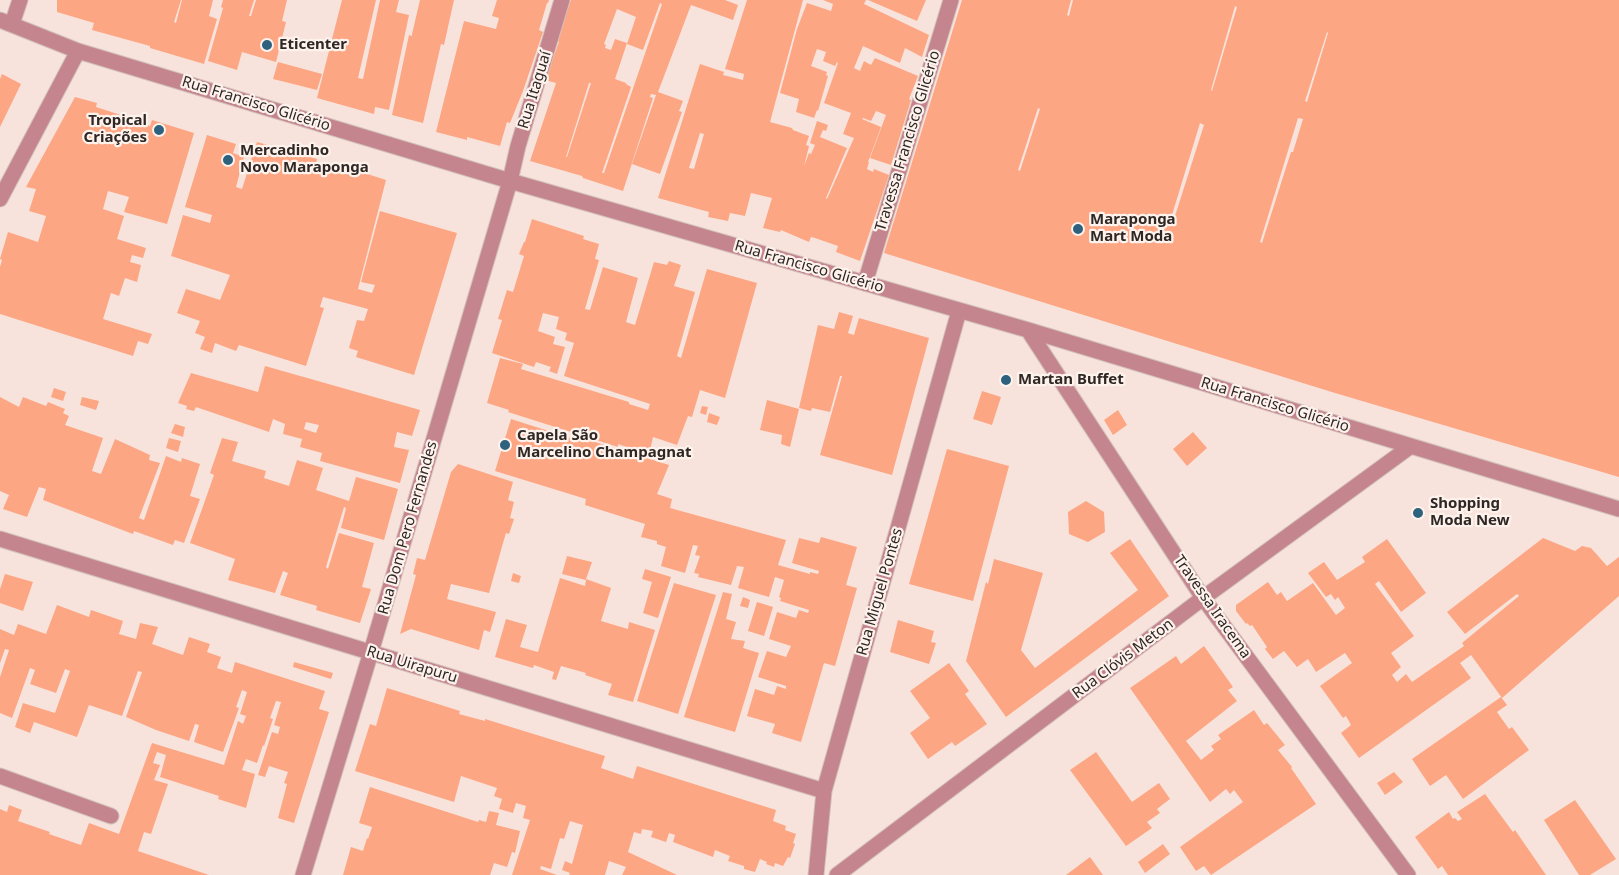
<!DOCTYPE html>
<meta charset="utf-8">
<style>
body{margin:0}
canvas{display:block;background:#f7e3db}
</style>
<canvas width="1619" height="875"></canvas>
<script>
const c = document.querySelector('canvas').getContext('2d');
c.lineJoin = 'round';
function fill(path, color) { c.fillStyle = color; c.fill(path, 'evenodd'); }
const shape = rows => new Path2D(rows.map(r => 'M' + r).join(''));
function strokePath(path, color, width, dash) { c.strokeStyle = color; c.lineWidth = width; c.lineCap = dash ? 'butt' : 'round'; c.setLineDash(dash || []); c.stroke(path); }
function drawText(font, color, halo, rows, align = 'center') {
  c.font = font + ' "Noto Sans",sans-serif'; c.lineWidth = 4.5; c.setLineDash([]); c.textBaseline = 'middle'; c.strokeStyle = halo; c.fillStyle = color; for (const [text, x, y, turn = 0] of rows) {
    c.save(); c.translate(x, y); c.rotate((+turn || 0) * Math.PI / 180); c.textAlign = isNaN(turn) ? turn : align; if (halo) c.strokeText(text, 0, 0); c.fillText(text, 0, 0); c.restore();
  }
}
fill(shape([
 [57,0,181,0,174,22,176,23,182,0,213,0,209,16,217,19,204,64,150,48,150,46,92,30,94,23,57,12],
 [223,0,254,0,249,16,251,16,256,0,287,0,282,21,286,22,276,62,242,52,237,70,208,61,223,8,221,7],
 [342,0,376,0,358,78,363,79,380,0,399,0,396,12,409,15,389,110,375,107,374,114,317,98],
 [420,0,454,0,444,45,441,44,423,123,392,115,409,35,412,36,412,34],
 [497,0,549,0,548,3,547,3,539,30,543,32,523,91,510,123,507,122,500,146,467,137,467,140,436,132,464,21,496,29,499,18,492,16],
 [571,0,725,0,738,5,733,20,691,5,658,92,683,101,679,111,682,112,660,174,632,164,656,95,651,94,650,97,653,98,623,191,583,178,582,176,530,161,556,83,545,80,559,42,556,41],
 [660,3,662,4,604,173,602,173,631,87,626,84,626,83,615,79,627,43,615,39,611,50,605,48,606,45,604,44,617,9,636,17,627,44,643,50],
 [589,83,591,83,567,157,566,157],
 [747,0,803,0,770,122,792,128,793,130,809,136,806,145,809,146,804,166,809,153,811,154,815,145,810,143,817,121,828,125,826,131,823,130,820,137,847,148,826,198,827,199,854,138,843,134,851,113,824,103,838,63,837,62,835,66,823,61,826,52,817,49,811,66,827,72,826,75,828,76,818,111,817,110,814,118,796,112,799,99,780,93,797,29,807,3,831,11,833,4,823,0,866,0,864,4,929,35,922,57,905,48,900,63,863,46,854,68,860,71,864,61,871,65,875,58,918,76,909,99,911,100,891,165,870,158,886,115,876,111,871,121,863,118,862,119,881,127,868,162,869,162,867,169,873,172,874,169,889,175,860,261,836,252,838,246,815,238,811,237,809,242,781,230,780,232,763,228,772,198,751,193,745,216,730,213,728,221,708,217,709,212,658,198,700,64,724,72,723,75,743,80,744,74,725,69],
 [700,133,704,134,694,169,689,168],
 [868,0,926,0,917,21],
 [962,0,1071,0,1067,15,1069,16,1073,0,1619,0,1619,477,1335,393,884,253],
 [1235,6,1237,7,1212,91,1211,90],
 [1327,32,1328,33,1307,102,1305,101],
 [1038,108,1040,109,1020,171,1018,170],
 [1298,118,1303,119,1293,152,1291,152,1262,243,1260,242],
 [1200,123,1204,125,1175,216,1172,215],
 [278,62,322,74,317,90,273,79],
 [2,74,21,84,0,127,0,79],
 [75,97,97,103,96,107,130,118,130,120,150,126,152,120,194,133,167,224,124,212,129,197,108,191,103,209,124,216,117,239,146,248,143,258,132,255,130,262,141,265,137,282,125,278,119,296,111,293,103,319,152,334,148,344,138,341,133,356,0,314,0,267,2,260,0,259,8,232,38,242,46,216,29,211,36,189,26,187],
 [207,135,236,144,233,153,244,157,236,187,242,189,257,142,317,159,316,164,357,174,358,171,386,180,358,289,372,293,375,285,361,282,380,211,457,233,414,375,356,357,358,351,349,348,357,320,364,321,368,309,323,297,320,307,324,308,306,366,239,345,236,351,215,343,212,353,200,349,205,337,195,333,200,321,177,313,186,289,220,300,230,275,171,256,183,215,210,223,212,215,185,207],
 [532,219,584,236,583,239,599,244,595,259,599,260,585,309,590,310,603,267,638,278,626,322,635,325,654,262,667,265,669,261,681,265,674,286,695,292,677,356,681,358,707,269,757,283,725,398,700,390,692,417,688,416,677,445,653,437,649,455,618,444,618,447,508,412,509,410,487,403,500,358,523,364,521,369,629,402,629,404,648,410,650,404,564,376,574,343,565,340,567,333,556,329,559,317,543,313,538,331,555,337,553,344,565,347,557,374,549,371,551,367,536,362,534,367,492,353,502,320,498,319,507,290,513,292,524,256,519,254,524,242,525,242],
 [839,312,853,316,848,333,854,335,859,318,929,338,892,475,820,455,842,376,840,376,830,412,812,408,811,411,799,408,818,325,834,329],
 [265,366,420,410,412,436,397,432,394,447,409,450,400,483,320,461,322,453,300,447,302,439,283,434,285,424,273,419,269,432,196,407,194,411,186,409,187,406,178,403,191,373,258,392],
 [306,422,319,425,316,433,304,429],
 [54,388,66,392,63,401,51,397],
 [982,391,1001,397,992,425,973,419],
 [0,397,19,407,23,397,46,406,48,402,65,409,63,413,69,416,65,425,103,438,92,471,101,474,115,439,150,455,149,460,160,463,139,518,144,520,166,456,181,462,182,458,200,464,190,496,200,499,184,543,175,540,173,545,134,531,133,534,43,500,46,489,39,487,27,517,3,509,9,495,0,491],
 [82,397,99,401,96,410,80,405],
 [767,400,799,409,790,447,781,444,782,435,760,430],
 [702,406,708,407,706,415,700,413],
 [1118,410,1127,425,1113,435,1104,420],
 [709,413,720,417,717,425,707,422],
 [511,419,580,441,582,438,669,465,657,494,672,499,670,508,786,540,778,565,810,574,810,572,818,574,819,571,792,563,799,538,819,543,821,537,857,547,846,585,857,588,835,666,824,663,801,742,772,733,775,724,747,716,755,689,774,695,777,686,786,689,786,686,758,677,767,651,786,657,791,646,769,639,777,612,796,618,799,610,808,613,809,610,780,601,781,598,779,597,784,580,775,577,769,597,738,588,744,567,737,566,731,585,698,577,699,574,694,573,700,556,695,555,698,546,693,545,685,573,661,566,666,547,657,544,657,541,641,537,645,524,585,505,586,499,495,471],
 [175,424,185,427,183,437,171,433],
 [1193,432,1207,448,1187,466,1173,449],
 [169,438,181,441,178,452,166,448],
 [222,438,238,442,232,461,266,471,264,478,289,486,297,460,323,468,316,490,349,501,356,477,398,489,384,540,341,528,346,508,344,507,326,567,328,569,339,533,374,543,362,587,371,589,360,623,316,610,317,606,280,595,288,573,283,571,275,593,228,580,235,559,190,543,214,475,210,473],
 [947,449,1009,466,973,601,909,584],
 [458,464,513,482,508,500,514,502,510,518,514,519,509,534,506,533,503,543,489,593,451,584,447,599,496,612,490,632,484,630,479,650,411,629,400,634,416,575,413,574,417,558,425,560,451,472],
 [1086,501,1104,512,1105,532,1088,542,1069,534,1068,512],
 [1543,538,1575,551,1582,546,1591,548,1607,566,1619,557,1619,596,1502,698,1471,655,1460,663,1471,678,1359,758,1341,733,1351,725,1346,716,1343,718,1320,686,1352,663,1345,653,1316,672,1308,659,1297,667,1284,651,1273,659,1265,649,1267,647,1252,625,1250,626,1247,623,1246,624,1236,611,1236,605,1268,582,1277,595,1281,592,1287,601,1313,583,1336,615,1345,608,1338,597,1335,600,1331,594,1326,597,1308,573,1324,562,1337,580,1365,562,1362,557,1387,539,1426,593,1401,612,1379,581,1375,584,1414,636,1391,653,1401,667,1392,675,1397,682,1406,674,1412,682,1464,646,1462,643,1519,596,1517,594,1465,634,1447,612],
 [1130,539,1169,596,1006,717,966,661,986,582,988,584,994,559,1043,573,1021,650,1035,668,1138,590,1110,553],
 [567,556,592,562,586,579,611,588,601,621,628,629,629,622,655,630,633,702,608,695,612,684,585,675,586,673,561,666,556,680,552,679,554,672,534,665,533,668,495,657,506,619,527,625,520,647,538,652,560,578,585,586,586,580,562,574],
 [645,569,671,577,658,618,643,613,652,582,642,579],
 [513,573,521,576,519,583,511,581],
 [5,574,33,582,23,611,0,603,0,589],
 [674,583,716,595,678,714,637,701],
 [723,592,732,594,726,619,736,622,731,639,745,641,743,648,759,653,735,732,684,717],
 [743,597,750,600,748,608,740,606],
 [757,602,773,607,764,636,748,631],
 [57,605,89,617,91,610,123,621,119,634,136,639,140,623,158,627,152,644,183,655,189,637,210,644,207,652,221,657,217,668,232,673,235,662,325,691,319,709,329,712,294,823,278,818,287,784,284,783,288,772,269,766,265,777,258,775,272,732,278,734,280,727,274,725,281,702,276,701,270,718,273,719,264,746,263,745,257,763,246,759,242,770,255,774,246,808,218,799,219,796,160,777,166,755,157,752,153,763,160,765,154,780,168,784,151,834,144,832,138,851,209,875,0,875,0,809,7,812,9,805,22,810,18,821,50,832,49,834,81,845,89,823,119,834,152,743,224,765,238,721,243,724,246,716,240,714,247,692,242,690,236,707,239,708,223,752,194,742,199,725,195,724,189,741,156,730,126,717,142,672,138,671,122,716,89,705,77,737,34,722,30,733,15,727,23,703,55,713,70,671,65,669,56,693,30,684,35,670,30,668,12,718,0,713,0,677,9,650,5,649,0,663,0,629,14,635,18,624,46,634],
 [898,620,934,631,931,642,936,643,929,664,890,652],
 [1204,646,1233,687,1228,690,1237,701,1186,741,1201,760,1214,750,1211,746,1221,739,1218,735,1254,710,1264,725,1267,723,1285,745,1278,750,1292,767,1291,768,1316,804,1211,875,1204,866,1196,871,1180,847,1243,802,1234,790,1230,794,1226,789,1210,802,1130,688,1176,656,1181,664],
 [294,662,333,673,331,679,293,667],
 [949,663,969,691,965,694,987,724,955,746,952,742,928,759,910,733,930,718,910,691],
 [387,688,460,711,459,714,485,721,485,719,605,756,601,768,633,779,637,766,776,810,773,821,786,826,785,830,796,834,793,843,795,844,790,858,788,857,783,866,775,863,774,867,766,864,767,862,760,859,755,872,744,869,744,866,728,861,730,856,715,850,713,857,673,842,675,835,669,833,666,842,651,837,653,831,642,829,641,834,634,832,628,852,677,875,622,875,626,867,609,861,605,875,569,875,570,873,562,870,565,861,572,864,586,814,583,825,570,821,564,839,560,838,551,869,541,866,540,869,557,875,512,875,530,820,523,818,526,806,516,803,513,813,499,809,502,799,494,796,497,788,461,776,454,802,355,771,370,724,376,726],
 [1501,697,1507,705,1497,712,1509,729,1512,727,1529,750,1463,799,1446,775,1430,786,1412,759],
 [1096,752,1132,802,1159,783,1170,799,1157,809,1160,813,1147,822,1152,828,1126,846,1070,770],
 [1394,772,1403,782,1385,795,1377,783],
 [370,787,478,822,479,820,486,822,489,811,499,813,496,825,520,831,515,853,512,852,507,867,494,863,490,875,343,875,351,847,363,851,367,838,368,839,372,827,359,823],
 [1485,794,1513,832,1515,830,1546,875,1448,875,1442,866,1438,869,1415,837,1449,812,1453,819,1455,818,1458,821,1462,819,1457,812],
 [1575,800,1616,859,1590,875,1579,875,1544,820],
 [1163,844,1170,854,1145,873,1138,862],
 [1090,857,1103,875,1066,875]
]), '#fda684');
const service = shape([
 [865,283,951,0],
 [0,776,111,816]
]);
const minor = shape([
 [0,20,78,51,510,181,1028,330,1619,509],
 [12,24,20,0],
 [0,199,78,51],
 [1028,330,1203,598,1408,875],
 [0,539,824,791],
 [303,875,371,652,510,181,518,146,562,0],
 [816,875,824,791,959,311],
 [837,875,1203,598,1411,446]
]);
strokePath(service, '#d3c1ba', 17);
strokePath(minor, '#d3c1ba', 17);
strokePath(service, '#c4858f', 15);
strokePath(minor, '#c4858f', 15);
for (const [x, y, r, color] of [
 [267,45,6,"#2d617d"],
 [159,130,6,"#2d617d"],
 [228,160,6,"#2d617d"],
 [1078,229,6,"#2d617d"],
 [1006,380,6,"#2d617d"],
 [505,445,6,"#2d617d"],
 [1418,513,6,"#2d617d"]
]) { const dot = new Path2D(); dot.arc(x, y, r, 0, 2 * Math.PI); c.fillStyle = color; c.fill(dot); strokePath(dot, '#fef2ed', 2); }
drawText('bold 15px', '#2e2724', '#fef2ed', [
 ["Eticenter",279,45],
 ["Tropical",147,121,"right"],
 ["Criações",147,138,"right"],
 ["Mercadinho",240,151],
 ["Novo Maraponga",240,168],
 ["Maraponga",1090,220],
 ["Mart Moda",1090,237],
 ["Martan Buffet",1018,380],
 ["Capela São",517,436],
 ["Marcelino Champagnat",517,453],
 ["Shopping",1430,504],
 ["Moda New",1430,521]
], 'left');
drawText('15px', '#2e2724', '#fef2ed', [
 ["Rua Itaguaí",535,90,-73],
 ["Rua Francisco Glicério",256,104,17],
 ["Travessa Francisco Glicério",908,141,-73],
 ["Rua Francisco Glicério",809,267,16],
 ["Rua Francisco Glicério",1275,405,17],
 ["Rua Dom Pero Fernandes",408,528,-74],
 ["Rua Miguel Pontes",880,592,-74],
 ["Travessa Iracema",1212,607,55],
 ["Rua Clóvis Meton",1123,659,-37],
 ["Rua Uirapuru",412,665,17]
]);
</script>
